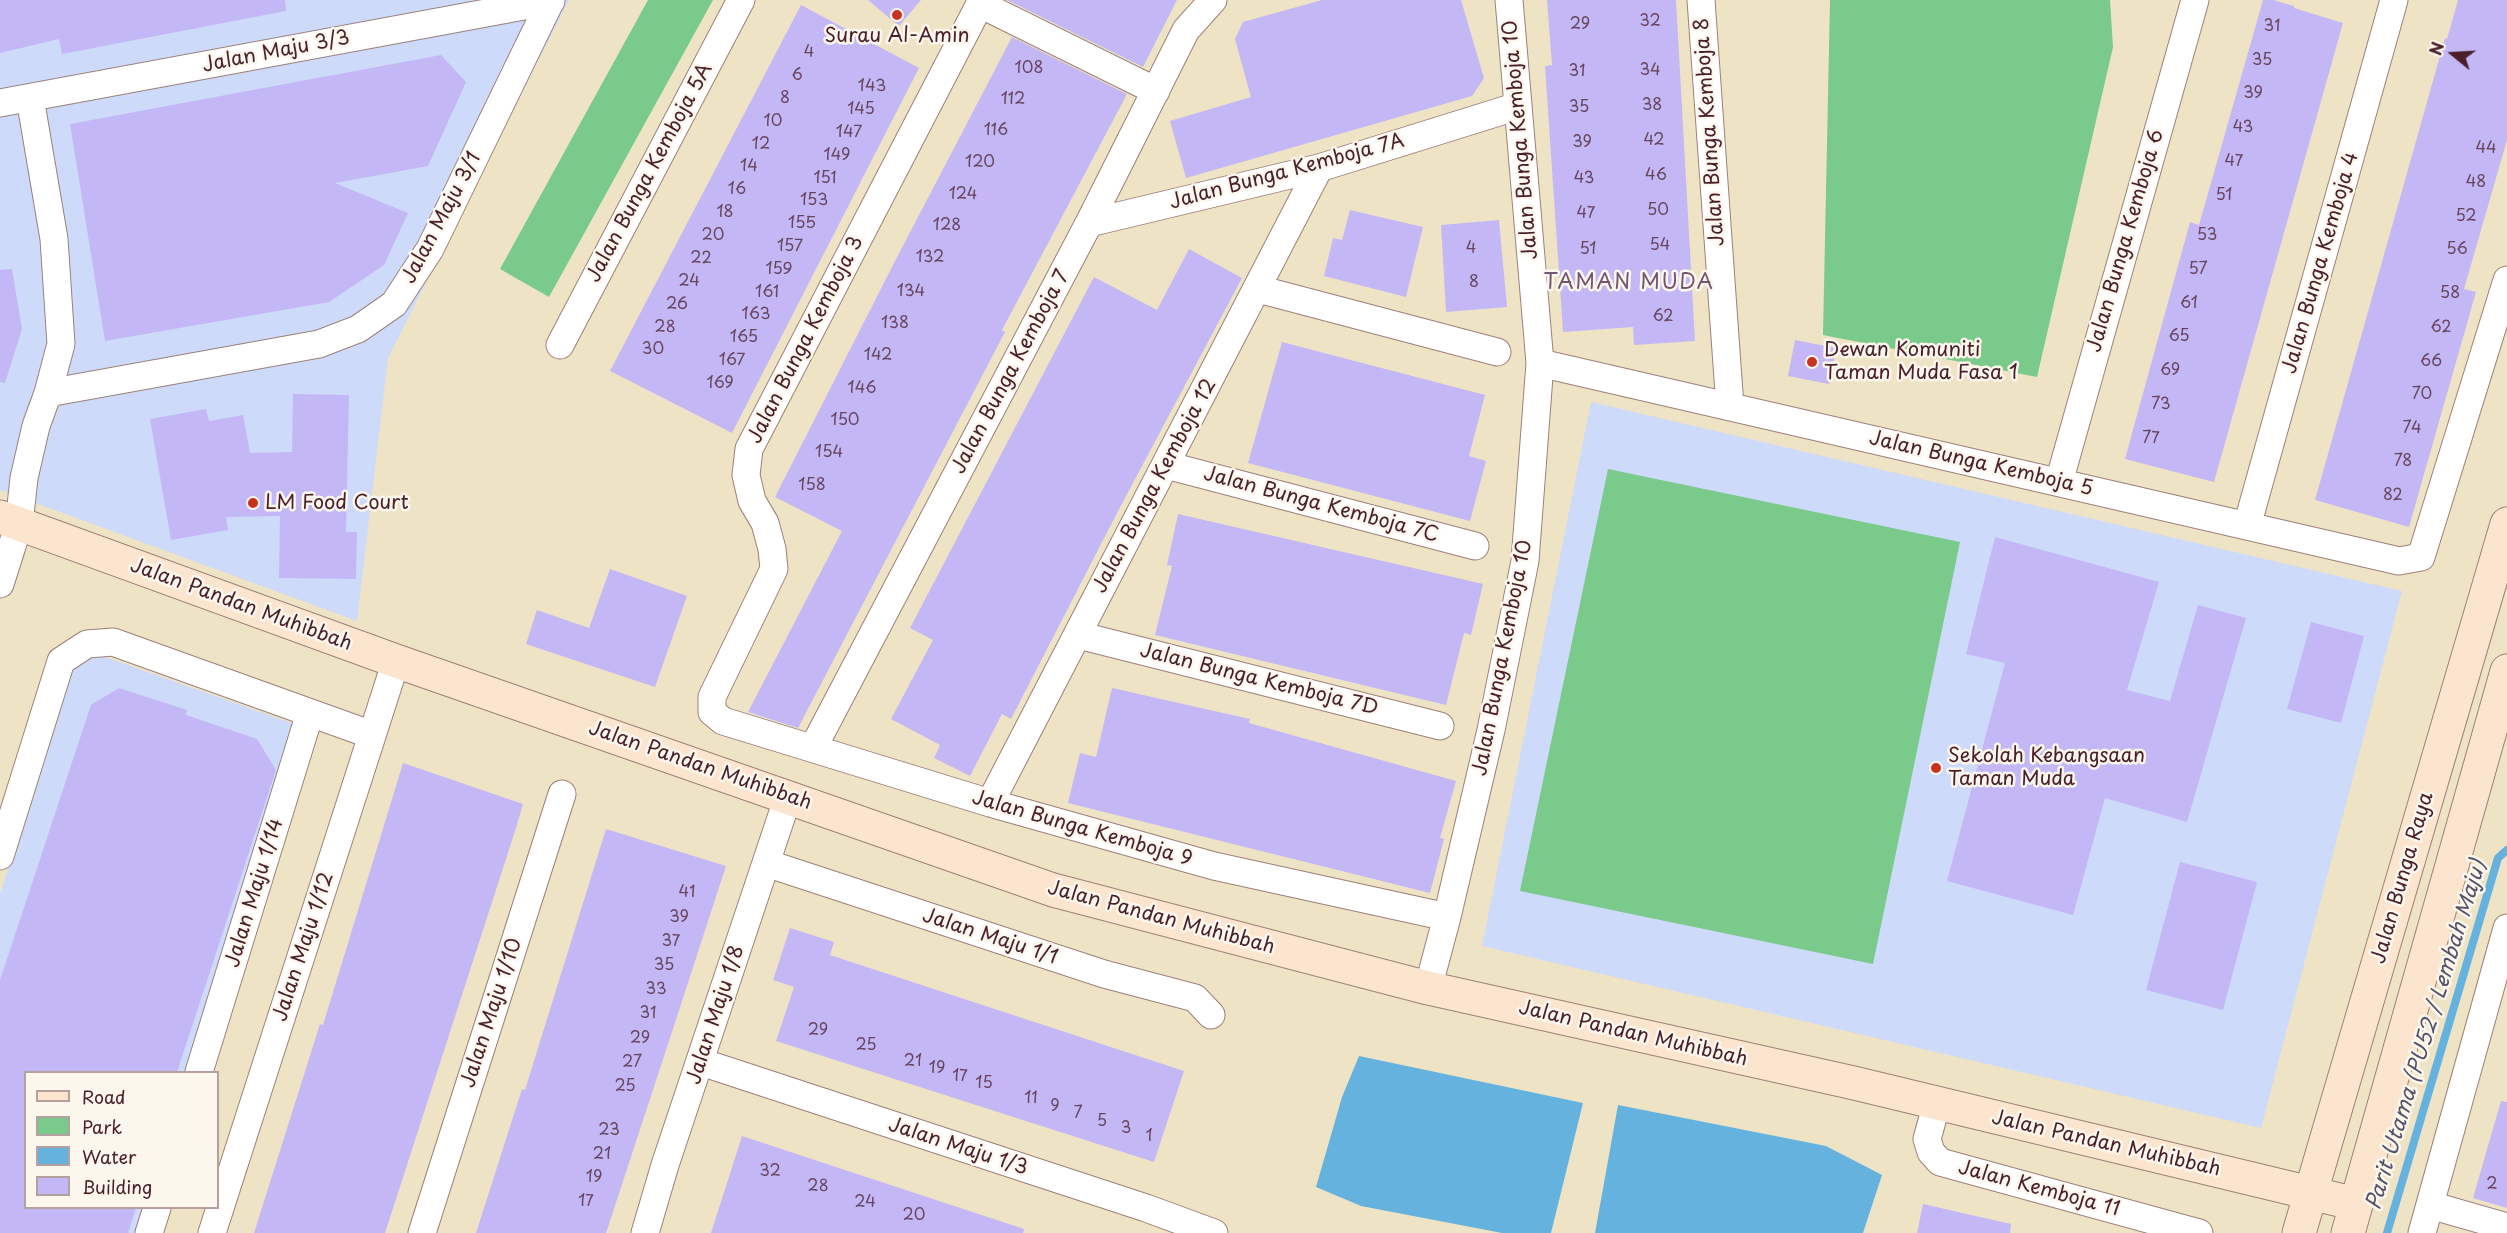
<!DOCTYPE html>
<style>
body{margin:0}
#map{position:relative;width:2507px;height:1233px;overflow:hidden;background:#efe3c5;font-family:"Playpen Sans",sans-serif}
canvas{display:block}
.legend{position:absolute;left:24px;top:1071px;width:195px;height:138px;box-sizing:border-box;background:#fbf7ec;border:2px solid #b4a19f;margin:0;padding:8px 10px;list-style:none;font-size:18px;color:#4a1f2b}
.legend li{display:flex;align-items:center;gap:12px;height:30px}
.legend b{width:30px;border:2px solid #b4a19f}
.north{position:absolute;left:2423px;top:24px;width:60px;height:60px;-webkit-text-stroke:4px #fbf7ec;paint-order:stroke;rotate:288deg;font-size:16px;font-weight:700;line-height:24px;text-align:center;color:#4a1f2b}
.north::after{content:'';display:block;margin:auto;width:21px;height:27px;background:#4a1f2b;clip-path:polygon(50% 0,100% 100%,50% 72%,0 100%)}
</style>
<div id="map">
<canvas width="2507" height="1233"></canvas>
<ul class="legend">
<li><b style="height:8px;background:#fce5cf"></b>Road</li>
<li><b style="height:16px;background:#79ca8b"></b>Park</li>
<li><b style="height:16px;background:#66b2df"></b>Water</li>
<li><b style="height:16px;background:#c3b8f5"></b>Building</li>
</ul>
<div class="north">N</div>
</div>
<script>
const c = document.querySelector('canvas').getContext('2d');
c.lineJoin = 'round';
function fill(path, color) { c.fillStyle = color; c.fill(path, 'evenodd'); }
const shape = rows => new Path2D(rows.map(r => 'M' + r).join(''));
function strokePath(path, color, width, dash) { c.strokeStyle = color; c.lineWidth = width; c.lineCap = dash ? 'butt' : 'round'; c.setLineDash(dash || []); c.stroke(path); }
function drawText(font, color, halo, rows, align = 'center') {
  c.font = font + ' "Playpen Sans",sans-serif'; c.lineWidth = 5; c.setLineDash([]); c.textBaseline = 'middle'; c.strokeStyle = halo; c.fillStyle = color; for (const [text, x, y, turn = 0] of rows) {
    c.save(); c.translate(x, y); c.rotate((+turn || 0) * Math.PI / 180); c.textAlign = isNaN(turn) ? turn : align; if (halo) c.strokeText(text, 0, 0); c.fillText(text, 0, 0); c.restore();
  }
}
fill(shape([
 [0,0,569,0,388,358,357,621,0,490],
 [1591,402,2402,591,2261,1128,1482,946],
 [97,654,297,725,187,1072,26,1072,26,1208,144,1208,136,1233,0,1233,0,894,73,665]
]), '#cedafa');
fill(shape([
 [648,0,713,0,549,297,500,269],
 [1830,0,2110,0,2113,47,2037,377,1823,335],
 [1608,469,1960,542,1873,964,1520,891]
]), '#79ca8b');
fill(shape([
 [1359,1056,1583,1103,1551,1233,1502,1233,1361,1206,1316,1187,1342,1097],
 [1618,1105,1826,1146,1882,1175,1863,1233,1595,1233]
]), '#66b2df');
strokePath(shape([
 [2387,1233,2498,858,2507,850]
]), '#66b2df', 8);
fill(shape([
 [0,0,285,0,286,11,62,54,59,39,0,53],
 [868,0,921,0,899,26],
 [1007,0,1177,0,1143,67],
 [1322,0,1461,0,1484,78,1472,96,1186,178,1170,121,1251,97,1235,39,1243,22],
 [1547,0,1676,0,1695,341,1634,345,1633,327,1563,332,1545,66,1552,65],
 [2263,0,2273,0,2294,6,2294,8,2343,23,2214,482,2125,459,2190,222,2199,225],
 [2458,0,2507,0,2507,140,2464,289,2476,292,2409,527,2315,500,2445,38,2447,39],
 [801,5,919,68,732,433,610,371],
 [1012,37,1127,94,1002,330,1005,332,798,728,748,712,842,531,775,497,894,263],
 [441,55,466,82,428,166,335,183,408,213,384,265,329,302,105,341,70,124],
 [1350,210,1423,227,1406,297,1324,276,1333,238,1342,240],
 [1499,220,1507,307,1446,312,1441,225],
 [1189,249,1242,278,1117,513,1011,719,1002,714,970,776,934,758,940,745,891,719,933,640,910,628,1094,277,1157,310],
 [12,269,22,329,5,383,0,382,0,270],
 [1795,340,1836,348,1829,384,1788,376],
 [1282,342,1485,395,1469,456,1486,461,1470,521,1248,463],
 [293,394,349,395,346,532,357,532,356,579,279,578,280,516,226,517,228,530,171,540,150,419,206,409,209,421,243,415,250,453,292,452],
 [1178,514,1483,584,1471,635,1464,633,1446,705,1155,635,1172,566,1167,565],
 [1995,537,2159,582,2127,690,2170,701,2198,605,2246,618,2187,822,2105,798,2073,915,1947,881,2005,663,1966,654],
 [610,569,687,596,655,687,526,644,537,610,589,628],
 [2311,622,2364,636,2341,723,2287,709],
 [119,688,187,710,186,715,257,739,276,770,177,1072,26,1072,26,1208,136,1208,128,1233,0,1233,0,980,91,705],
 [1112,688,1250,719,1249,723,1456,781,1440,838,1444,839,1430,893,1068,803,1080,753,1096,757],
 [403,763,523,804,516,828,385,1233,254,1233,320,1024,323,1025],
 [606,829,726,866,671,1035,606,1233,476,1233,522,1089,525,1090],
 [2180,862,2257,882,2223,1010,2146,990],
 [790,928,834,942,830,955,1184,1071,1154,1162,776,1041,794,987,773,980],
 [2501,1101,2507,1102,2507,1208,2473,1198],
 [742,1136,1024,1229,1023,1233,711,1233],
 [1923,1204,2011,1224,2010,1233,1917,1233]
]), '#c3b8f5');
const street = shape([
 [982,0,749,449,746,475,752,501,765,523,772,549,774,569,712,697,712,712,723,721,990,803,1214,866,1447,917],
 [1701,0,1730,407],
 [980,4,1156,91],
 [0,103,551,1],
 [1089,223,1319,168,1518,106],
 [1258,289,1497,352],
 [560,345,741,0],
 [1540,363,2399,561,2421,557,2507,280],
 [48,393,319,344,358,329,394,304,430,249,551,0],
 [1166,465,1475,546],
 [2059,482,2195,0],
 [2247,526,2394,0],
 [0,584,19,524,24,478,36,426,48,393,61,344,54,239,30,98],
 [1078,635,1440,726],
 [813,748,1089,223,1186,30,1213,0],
 [990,803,1319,168],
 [0,856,61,661,87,644,113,642,372,735],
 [766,863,1104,974,1195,998,1211,1015],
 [1428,988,1447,917,1491,730,1525,561,1540,363,1509,0],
 [701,1062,1146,1208,1214,1233],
 [199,1072,310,713],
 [1937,1103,1927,1139,1931,1152,1940,1162,2199,1233],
 [2430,1205,2507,1227],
 [149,1233,157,1208],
 [212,1233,396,661],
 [422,1233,562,794],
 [645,1233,665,1165,788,797],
 [2422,1233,2507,928]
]);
const secondary = shape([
 [0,517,396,661,1053,890,1428,988,1854,1083,2356,1204],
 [2299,1233,2507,524],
 [2348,1233,2507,671]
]);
strokePath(street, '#9c8178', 29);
strokePath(secondary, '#9c8178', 35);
strokePath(street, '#fff', 27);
strokePath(secondary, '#fce5cf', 33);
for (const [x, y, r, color] of [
 [897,15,6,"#c8321e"],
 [1812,362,6,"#c8321e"],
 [253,503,6,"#c8321e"],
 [1936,768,6,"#c8321e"]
]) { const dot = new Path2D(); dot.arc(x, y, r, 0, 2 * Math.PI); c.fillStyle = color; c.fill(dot); strokePath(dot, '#fbf7ec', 2); }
drawText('16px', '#68455e', null, [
 ["32",1650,22],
 ["29",1580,25],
 ["31",2272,27],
 ["4",809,53],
 ["35",2262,61],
 ["108",1029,69],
 ["34",1650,71],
 ["31",1577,72],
 ["6",797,76],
 ["143",872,87],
 ["39",2253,94],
 ["8",785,99],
 ["112",1013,100],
 ["38",1652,106],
 ["35",1579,108],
 ["145",861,110],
 ["10",773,122],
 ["43",2243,128],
 ["116",996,131],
 ["147",849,133],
 ["42",1654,141],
 ["39",1582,143],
 ["12",761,145],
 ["44",2486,149],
 ["149",837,156],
 ["47",2234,162],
 ["120",980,163],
 ["14",749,167],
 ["46",1656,176],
 ["151",825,179],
 ["43",1584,179],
 ["48",2476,183],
 ["16",737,190],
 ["124",963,195],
 ["51",2224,196],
 ["153",814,201],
 ["50",1658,211],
 ["18",725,213],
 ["47",1586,214],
 ["52",2466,217],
 ["155",802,224],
 ["128",947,226],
 ["20",713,236],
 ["53",2207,236],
 ["54",1660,246],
 ["157",790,247],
 ["4",1471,249],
 ["51",1588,250],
 ["56",2457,250],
 ["132",930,258],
 ["22",701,259],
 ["159",779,270],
 ["57",2198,270],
 ["24",689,282],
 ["8",1474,283],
 ["134",911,292],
 ["161",767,293],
 ["58",2450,294],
 ["61",2189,304],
 ["26",677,305],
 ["163",756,315],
 ["62",1663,317],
 ["138",895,324],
 ["28",665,328],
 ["62",2441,328],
 ["65",2179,337],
 ["165",744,338],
 ["30",653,350],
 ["142",878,356],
 ["167",732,361],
 ["66",2431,362],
 ["69",2170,371],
 ["169",720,384],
 ["146",862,389],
 ["70",2422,395],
 ["73",2161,405],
 ["150",845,421],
 ["74",2412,429],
 ["77",2151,439],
 ["154",829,453],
 ["78",2403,462],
 ["158",812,486],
 ["82",2393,496],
 ["41",687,893],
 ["39",679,918],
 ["37",671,942],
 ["35",664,966],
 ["33",656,990],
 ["31",648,1014],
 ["29",818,1031],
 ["29",640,1039],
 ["25",866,1046],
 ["21",913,1062],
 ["27",632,1063],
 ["19",937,1069],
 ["17",960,1077],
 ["15",984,1084],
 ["25",625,1087],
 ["11",1031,1099],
 ["9",1055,1107],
 ["7",1078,1114],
 ["5",1102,1122],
 ["3",1126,1129],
 ["23",609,1131],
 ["1",1149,1137],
 ["21",602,1155],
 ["32",770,1172],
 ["19",594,1178],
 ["2",2492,1185],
 ["28",818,1187],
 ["17",586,1202],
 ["24",865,1203],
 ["20",914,1216]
]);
drawText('20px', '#4a1f2b', '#fbf7ec', [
 ["Surau Al-Amin",897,36,"center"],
 ["Dewan Komuniti",1824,350],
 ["Taman Muda Fasa 1",1824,373],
 ["LM Food Court",265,503],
 ["Sekolah Kebangsaan",1948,756],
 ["Taman Muda",1948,779]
], 'left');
drawText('20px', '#4a1f2b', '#fbf7ec', [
 ["Jalan Maju 3/3",276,52,-11],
 ["Jalan Bunga Kemboja 8",1710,132,-94],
 ["Jalan Bunga Kemboja 10",1521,140,-95],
 ["Jalan Bunga Kemboja 7A",1287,172,-15],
 ["Jalan Bunga Kemboja 5A",650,173,-62],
 ["Jalan Maju 3/1",442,218,-62],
 ["Jalan Bunga Kemboja 6",2126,241,-74],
 ["Jalan Bunga Kemboja 4",2321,263,-74],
 ["Jalan Bunga Kemboja 3",806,340,-63],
 ["Jalan Bunga Kemboja 7",1011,372,-62],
 ["Jalan Bunga Kemboja 5",1981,464,13],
 ["Jalan Bunga Kemboja 12",1155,486,-62],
 ["Jalan Bunga Kemboja 7C",1321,505,15],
 ["Jalan Pandan Muhibbah",241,605,20],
 ["Jalan Bunga Kemboja 10",1503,658,-79],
 ["Jalan Bunga Kemboja 7D",1259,680,14],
 ["Jalan Pandan Muhibbah",700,766,19],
 ["Jalan Bunga Kemboja 9",1082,829,16],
 ["Jalan Bunga Raya",2403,878,-74],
 ["Jalan Maju 1/14",255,893,-73],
 ["Jalan Pandan Muhibbah",1161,918,15],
 ["Jalan Maju 1/1",990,937,18],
 ["Jalan Maju 1/12",304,947,-72],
 ["Jalan Maju 1/10",492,1013,-72],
 ["Jalan Maju 1/8",716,1015,-72],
 ["Jalan Pandan Muhibbah",1633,1034,13],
 ["Jalan Pandan Muhibbah",2106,1144,13],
 ["Jalan Maju 1/3",958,1147,18],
 ["Jalan Kemboja 11",2039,1189,15]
]);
c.letterSpacing = '1.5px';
drawText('21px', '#745572', '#fbf7ec', [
 ["TAMAN MUDA",1629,283]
]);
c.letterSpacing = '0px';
drawText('italic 21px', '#54526a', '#fbf7ec', [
 ["Parit Utama (PU52 / Lembah Maju)",2427,1035,-73]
]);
</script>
